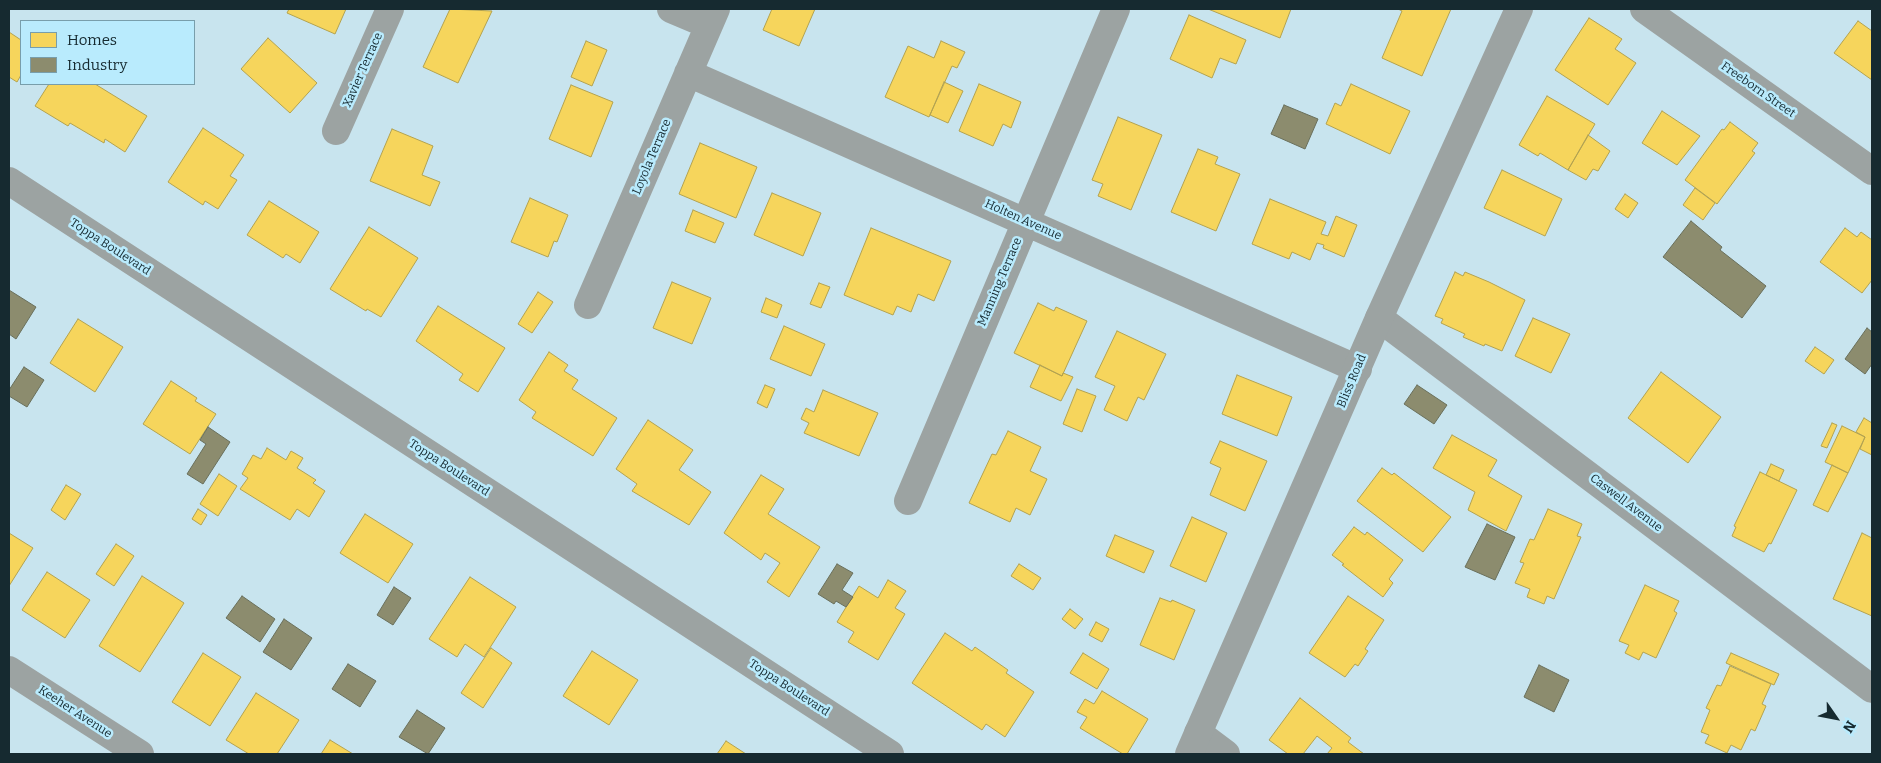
<!DOCTYPE html>
<style>
body{margin:0}
#map{position:relative;width:1881px;height:763px;overflow:hidden;background:#c8e4ee;font-family:Bitter,serif}
canvas{display:block}
.frame{position:absolute;inset:0;border:10px solid #162a30;pointer-events:none}
.legend{position:absolute;left:20px;top:20px;width:175px;height:65px;box-sizing:border-box;background:#b9ebfd;border:1px solid #789eab;margin:0;padding:6px 9px;list-style:none;font-size:15px;color:#162a30}
.legend li{display:flex;align-items:center;gap:10px;height:25px}
.legend b{width:25px;border:1px solid #789eab}
.north{position:absolute;left:1811px;top:693px;width:50px;height:50px;-webkit-text-stroke:4px #b9ebfd;paint-order:stroke;rotate:123deg;font-size:14px;font-weight:700;line-height:20px;text-align:center;color:#162a30}
.north::after{content:'';display:block;margin:auto;width:18px;height:22px;background:#162a30;clip-path:polygon(50% 0,100% 100%,50% 72%,0 100%)}
</style>
<div id="map">
<canvas width="1881" height="763"></canvas>
<div class="frame"></div>
<ul class="legend">
<li><b style="height:14px;background:#f6d55c"></b>Homes</li>
<li><b style="height:14px;background:#8c8c6e"></b>Industry</li>
</ul>
<div class="north">N</div>
</div>
<script>
const c = document.querySelector('canvas').getContext('2d');
c.lineJoin = 'round';
function fill(path, color) { c.fillStyle = color; c.fill(path, 'evenodd'); }
const shape = rows => new Path2D(rows.map(r => 'M' + r).join(''));
function strokePath(path, color, width, dash) { c.strokeStyle = color; c.lineWidth = width; c.lineCap = dash ? 'butt' : 'round'; c.setLineDash(dash || []); c.stroke(path); }
function drawText(font, color, halo, rows, align = 'center') {
  c.font = font + ' Bitter,serif'; c.lineWidth = 5; c.setLineDash([]); c.textBaseline = 'middle'; c.strokeStyle = halo; c.fillStyle = color; for (const [text, x, y, turn = 0] of rows) {
    c.save(); c.translate(x, y); c.rotate((+turn || 0) * Math.PI / 180); c.textAlign = isNaN(turn) ? turn : align; if (halo) c.strokeText(text, 0, 0); c.fillText(text, 0, 0); c.restore();
  }
}
const homes = shape([
 [289,9,346,9,335,34,287,13,289,9],
 [450,9,492,11,458,83,423,67,450,9],
 [772,9,815,9,799,46,763,30,772,9],
 [1208,9,1291,9,1280,38,1208,9],
 [1398,9,1451,9,1422,76,1382,58,1402,11,1398,9],
 [1189,15,1246,40,1236,64,1220,58,1212,78,1170,59,1189,15],
 [1589,18,1622,39,1615,49,1636,63,1608,105,1555,70,1589,18],
 [1858,21,1872,31,1872,80,1834,53,1858,21],
 [9,32,21,40,21,75,17,82,9,77,9,32],
 [268,38,317,83,290,113,241,69,268,38],
 [586,41,607,50,592,86,571,77,586,41],
 [941,41,965,52,957,68,952,66,929,117,885,97,908,46,934,58,941,41],
 [944,82,963,91,948,123,930,115,944,82],
 [49,84,95,84,147,116,125,152,105,139,104,143,70,123,68,126,35,106,49,84],
 [979,84,1021,102,1011,128,1003,124,993,146,959,131,979,84],
 [1351,84,1410,111,1390,154,1326,124,1335,103,1341,106,1351,84],
 [571,85,613,102,591,157,549,139,571,85],
 [1547,96,1595,124,1568,170,1540,153,1538,156,1519,145,1547,96],
 [1662,111,1700,136,1677,165,1642,143,1662,111],
 [1118,117,1162,135,1131,210,1098,196,1103,184,1092,180,1118,117],
 [1730,122,1758,143,1752,151,1755,153,1717,204,1685,180,1722,129,1724,130,1730,122],
 [203,128,244,155,230,176,237,180,218,209,205,201,203,205,168,182,203,128],
 [392,129,433,146,422,175,440,182,430,206,370,181,392,129],
 [1588,135,1610,151,1598,171,1593,169,1586,180,1568,170,1588,135],
 [700,143,757,167,736,218,679,194,700,143],
 [1198,149,1218,157,1215,164,1240,174,1216,231,1171,212,1198,149],
 [1502,170,1562,199,1545,236,1484,208,1502,170],
 [1695,188,1715,203,1703,220,1683,205,1695,188],
 [772,193,821,213,803,256,754,235,772,193],
 [1625,194,1638,203,1628,218,1615,209,1625,194],
 [530,198,568,215,557,242,554,241,548,257,511,242,530,198],
 [1270,199,1326,222,1321,234,1328,236,1336,216,1357,225,1344,257,1323,248,1324,245,1317,243,1310,260,1292,252,1289,259,1252,244,1270,199],
 [269,201,319,232,300,263,286,254,283,258,247,235,269,201],
 [693,210,724,223,715,243,685,231,693,210],
 [369,227,418,258,381,317,367,309,366,311,330,289,369,227],
 [871,228,951,261,934,301,918,294,911,312,897,306,893,315,844,295,871,228],
 [1845,228,1857,237,1861,232,1872,240,1872,280,1862,293,1820,262,1845,228],
 [1455,272,1463,276,1465,272,1489,282,1525,300,1502,351,1485,344,1484,346,1463,337,1465,334,1441,323,1443,319,1435,316,1455,272],
 [672,282,711,298,692,344,653,328,672,282],
 [819,283,830,287,821,308,810,304,819,283],
 [538,292,553,302,532,333,518,324,538,292],
 [766,298,782,305,777,318,761,312,766,298],
 [1038,303,1054,311,1056,307,1087,321,1062,376,1014,353,1038,303],
 [438,306,505,348,478,392,459,380,463,374,416,341,438,306],
 [1533,318,1570,334,1551,373,1515,356,1533,318],
 [78,319,123,347,95,392,50,363,78,319],
 [784,326,825,344,811,376,770,359,784,326],
 [1117,331,1166,354,1144,400,1138,397,1127,421,1104,410,1115,386,1095,377,1117,331],
 [1815,347,1834,360,1824,374,1805,361,1815,347],
 [549,352,568,365,564,371,578,380,572,389,617,418,593,456,532,418,536,412,519,400,549,352],
 [1040,365,1062,376,1063,373,1073,377,1061,401,1030,387,1040,365],
 [1661,372,1721,417,1688,463,1628,418,1661,372],
 [1237,375,1292,397,1277,436,1222,414,1237,375],
 [171,381,197,398,195,401,216,414,190,454,143,424,171,381],
 [765,385,775,389,767,408,757,403,765,385],
 [1077,389,1096,396,1082,432,1063,424,1077,389],
 [823,390,878,413,859,456,804,433,809,423,801,419,806,408,814,412,823,390],
 [1864,418,1872,423,1872,455,1860,449,1865,437,1856,432,1864,418],
 [648,420,693,450,679,470,711,492,689,525,632,491,637,484,616,469,648,420],
 [1832,423,1837,425,1827,448,1821,446,1832,423],
 [1842,426,1865,437,1848,473,1825,462,1842,426],
 [1008,431,1041,447,1030,471,1047,479,1030,515,1016,508,1010,522,969,503,992,454,996,455,1008,431],
 [1452,435,1497,460,1488,476,1522,496,1506,531,1468,510,1475,492,1433,468,1452,435],
 [1220,441,1267,461,1245,511,1210,495,1221,468,1210,463,1220,441],
 [267,448,286,460,291,451,303,458,297,468,316,480,313,483,325,491,309,517,297,509,290,520,240,489,248,478,242,474,253,455,261,459,267,448],
 [1771,464,1784,470,1779,481,1766,475,1771,464],
 [1832,465,1848,473,1828,512,1813,505,1832,465],
 [1382,468,1392,475,1394,473,1451,517,1423,552,1357,501,1382,468],
 [1760,472,1797,490,1771,544,1769,543,1764,552,1732,536,1736,527,1734,526,1760,472],
 [219,474,237,486,218,516,200,504,219,474],
 [761,475,784,489,768,514,820,547,789,597,767,582,780,563,765,553,761,560,724,533,761,475],
 [66,485,81,494,65,520,51,510,66,485],
 [198,509,207,515,201,525,192,519,198,509],
 [1548,509,1582,524,1577,536,1581,537,1554,599,1547,596,1544,604,1527,597,1530,589,1515,583,1524,563,1520,562,1530,539,1534,540,1548,509],
 [365,514,413,544,388,583,340,553,365,514],
 [1192,517,1227,533,1206,582,1170,566,1192,517],
 [1354,527,1365,535,1367,532,1403,560,1389,579,1393,583,1383,597,1342,565,1344,564,1332,555,1354,527],
 [9,533,33,548,9,586,9,533],
 [1862,533,1872,538,1872,616,1833,599,1862,533],
 [1115,535,1154,551,1144,573,1106,556,1115,535],
 [116,544,134,556,114,586,96,574,116,544],
 [1019,564,1041,578,1033,590,1011,576,1019,564],
 [47,572,90,600,65,638,22,610,47,572],
 [142,576,184,603,140,672,99,646,142,576],
 [470,577,516,607,484,657,465,644,457,657,429,639,470,577],
 [888,580,906,591,895,608,905,614,878,660,848,642,854,632,837,622,859,586,878,598,888,580],
 [1645,585,1679,601,1674,611,1677,613,1656,658,1643,652,1639,660,1625,653,1629,645,1619,641,1645,585],
 [1348,596,1384,620,1365,649,1368,651,1358,666,1355,664,1345,677,1309,653,1348,596],
 [1160,598,1171,602,1172,600,1195,610,1174,660,1140,645,1160,598],
 [1070,609,1083,619,1075,629,1062,619,1070,609],
 [1096,622,1109,629,1102,642,1089,635,1096,622],
 [945,633,972,651,975,647,1008,670,1006,673,1034,692,1005,737,986,724,982,730,912,683,945,633],
 [491,648,512,663,483,708,461,693,491,648],
 [592,651,638,680,609,725,563,696,592,651],
 [203,653,241,677,210,726,172,702,203,653],
 [1083,653,1109,669,1097,689,1070,673,1083,653],
 [1731,653,1779,674,1774,685,1726,663,1731,653],
 [1730,666,1771,684,1762,704,1766,706,1755,731,1751,729,1741,750,1731,745,1727,753,1705,743,1709,735,1701,732,1710,710,1706,708,1717,685,1721,686,1730,666],
 [1102,691,1148,719,1127,754,1123,754,1080,728,1087,717,1077,712,1085,699,1094,704,1102,691],
 [256,693,299,720,277,754,249,754,226,740,256,693],
 [1300,698,1351,738,1348,742,1364,754,1327,754,1332,748,1317,736,1303,754,1288,754,1269,740,1300,698],
 [330,740,353,754,321,754,330,740],
 [726,741,746,754,717,754,726,741]
]);
fill(homes, '#f6d55c');
strokePath(homes, '#b3a24f', 1);
const industry = shape([
 [1284,105,1318,119,1305,149,1271,134,1284,105],
 [1691,221,1722,247,1720,250,1766,286,1742,318,1663,257,1691,221],
 [9,290,36,307,16,339,9,334,9,290],
 [1867,328,1872,332,1872,364,1865,374,1845,359,1867,328],
 [24,367,44,380,27,407,9,396,9,390,24,367],
 [1417,385,1447,405,1434,424,1404,404,1417,385],
 [208,427,230,442,203,484,187,474,206,444,200,440,208,427],
 [1487,524,1515,537,1495,580,1465,567,1487,524],
 [837,564,853,573,842,590,853,597,846,607,836,601,834,604,818,594,837,564],
 [394,587,411,598,393,625,377,615,394,587],
 [242,596,275,619,260,642,226,618,242,596],
 [284,619,312,638,291,670,263,652,284,619],
 [348,664,376,681,360,707,332,689,348,664],
 [1539,665,1569,680,1554,712,1524,697,1539,665],
 [417,710,445,728,428,754,399,737,417,710]
]);
fill(industry, '#8c8c6e');
strokePath(industry, '#696f5b', 1);
strokePath(shape([
 [671,9,709,25],
 [688,73,1358,369],
 [336,131,390,9],
 [9,181,890,754],
 [588,305,716,9],
 [1379,318,1872,689],
 [908,501,1116,9],
 [9,670,140,754],
 [1198,733,1226,754]
]), '#9ca3a2', 28);
strokePath(shape([
 [1644,9,1872,171],
 [1189,754,1379,318,1519,9]
]), '#9ca3a2', 28);
drawText('12px', '#162a30', '#b9ebfd', [
 ["Xavier Terrace",363,70,-66],
 ["Freeborn Street",1758,90,35],
 ["Loyola Terrace",652,157,-67],
 ["Holten Avenue",1023,220,24],
 ["Toppa Boulevard",110,247,33],
 ["Manning Terrace",1000,282,-67],
 ["Bliss Road",1352,381,-67],
 ["Toppa Boulevard",449,468,33],
 ["Caswell Avenue",1626,503,37],
 ["Toppa Boulevard",789,688,33],
 ["Keeher Avenue",75,712,33]
]);
</script>
